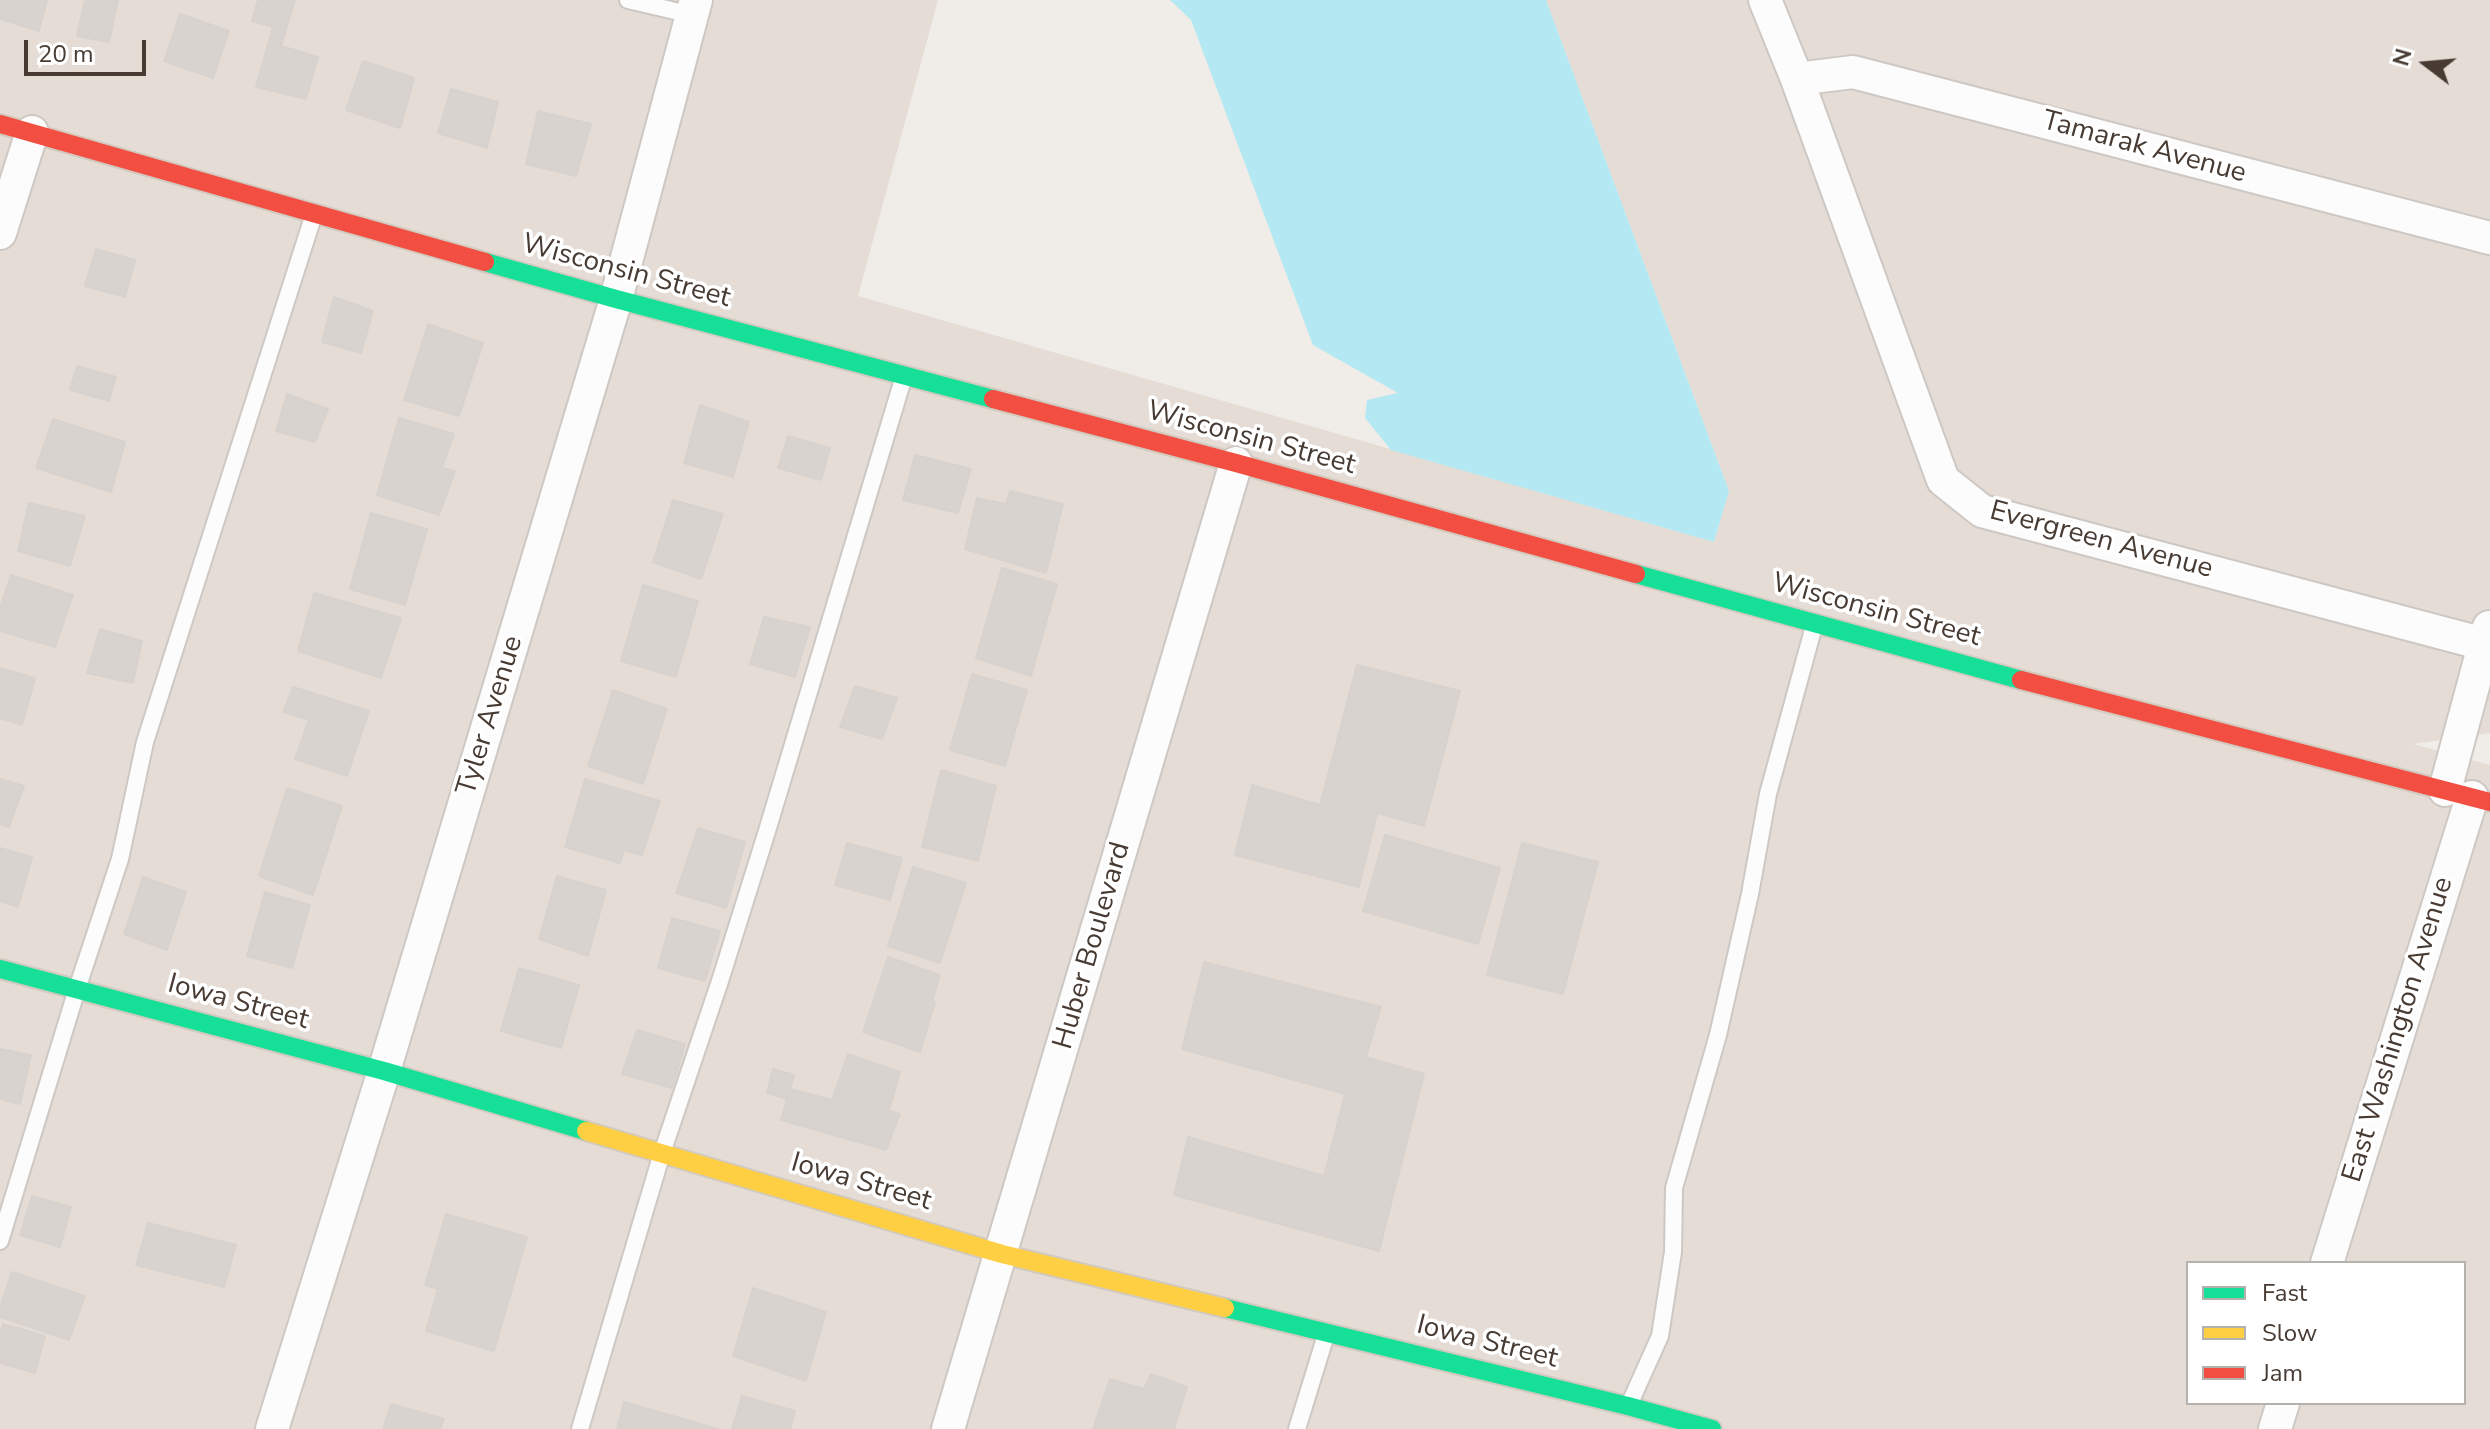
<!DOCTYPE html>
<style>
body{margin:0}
#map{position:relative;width:2490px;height:1429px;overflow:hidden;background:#f0ece8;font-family:"Nunito Sans",sans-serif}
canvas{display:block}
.legend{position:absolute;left:2186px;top:1261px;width:280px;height:144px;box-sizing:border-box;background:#fff;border:2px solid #b5b1ad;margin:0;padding:10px 14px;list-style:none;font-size:24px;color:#473b33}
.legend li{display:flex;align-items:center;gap:16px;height:40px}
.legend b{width:40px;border:2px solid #b5b1ad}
.north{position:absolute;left:2386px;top:24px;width:80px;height:80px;-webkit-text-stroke:6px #fff;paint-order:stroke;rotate:286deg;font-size:22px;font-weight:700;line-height:32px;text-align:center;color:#473b33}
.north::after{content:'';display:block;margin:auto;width:28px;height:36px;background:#473b33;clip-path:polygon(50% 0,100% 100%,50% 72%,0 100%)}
.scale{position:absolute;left:24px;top:40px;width:122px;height:36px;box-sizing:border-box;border:4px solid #473b33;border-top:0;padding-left:10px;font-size:24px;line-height:28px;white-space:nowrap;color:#473b33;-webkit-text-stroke:6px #fff;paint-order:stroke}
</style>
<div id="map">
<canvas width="2490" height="1429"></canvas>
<ul class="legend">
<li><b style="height:10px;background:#16e098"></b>Fast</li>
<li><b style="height:10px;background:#ffcf43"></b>Slow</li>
<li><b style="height:10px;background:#f24e42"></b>Jam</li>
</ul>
<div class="north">N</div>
<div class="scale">20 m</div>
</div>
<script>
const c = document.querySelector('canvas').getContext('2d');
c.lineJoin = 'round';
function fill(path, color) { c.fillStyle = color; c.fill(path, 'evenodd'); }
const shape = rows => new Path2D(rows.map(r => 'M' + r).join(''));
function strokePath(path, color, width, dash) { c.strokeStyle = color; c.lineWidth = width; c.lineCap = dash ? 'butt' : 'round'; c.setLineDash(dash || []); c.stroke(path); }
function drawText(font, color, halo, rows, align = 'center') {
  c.font = font + ' "Nunito Sans",sans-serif'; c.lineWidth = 7; c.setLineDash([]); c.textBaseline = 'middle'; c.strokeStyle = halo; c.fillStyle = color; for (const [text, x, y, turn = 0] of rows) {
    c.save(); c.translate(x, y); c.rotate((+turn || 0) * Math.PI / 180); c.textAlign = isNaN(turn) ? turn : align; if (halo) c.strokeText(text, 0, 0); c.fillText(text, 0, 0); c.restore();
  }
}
fill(shape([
 [0,0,938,0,858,296,1714,542,1729,491,1546,0,2490,0,2490,733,2413,744,2490,765,2490,1429,0,1429],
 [2188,1263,2464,1263,2464,1403,2188,1403]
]), '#e5dcd5');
fill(shape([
 [1170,0,1546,0,1729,491,1714,542,1391,450,1365,418,1367,400,1398,393,1313,345,1191,20]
]), '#b4e8f2');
const building = shape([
 [0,0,47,0,39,31,0,19,0,0],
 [85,0,118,0,109,42,77,36,85,0],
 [258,0,295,0,281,46,318,57,306,99,256,87,273,27,252,21,258,0],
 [180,14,229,31,213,78,164,61,180,14],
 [363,61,414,78,400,128,346,110,363,61],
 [451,89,498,102,487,148,438,133,451,89],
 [538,111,591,124,576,176,526,164,538,111],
 [96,249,135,260,125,297,85,286,96,249],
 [334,297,373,311,361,353,322,342,334,297],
 [428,324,483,343,459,416,404,400,428,324],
 [77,366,116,377,109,401,70,390,77,366],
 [287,394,328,409,315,442,276,431,287,394],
 [700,405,749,422,733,477,684,463,700,405],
 [399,418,454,434,442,468,455,471,439,515,377,495,399,418],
 [53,419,125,442,111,492,36,468,53,419],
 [788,436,830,448,821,480,778,468,788,436],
 [915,455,971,469,958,513,903,500,915,455],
 [1010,491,1063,504,1046,573,965,549,977,498,1006,504,1010,491],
 [673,500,723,514,701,579,653,562,673,500],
 [29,503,85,516,70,566,18,551,29,503],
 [371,513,427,529,405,605,350,589,371,513],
 [1002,568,1057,584,1031,676,976,658,1002,568],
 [11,575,73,595,55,647,0,631,0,608,11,575],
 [643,585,698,601,676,677,621,661,643,585],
 [314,593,401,618,381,678,298,651,314,593],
 [764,617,810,627,795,677,750,664,764,617],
 [100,629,142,641,133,683,87,673,100,629],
 [1357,665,1460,691,1424,826,1377,813,1359,887,1235,855,1252,785,1320,805,1357,665],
 [0,668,35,678,22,725,0,718,0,668],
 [972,674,1027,690,1005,766,950,750,972,674],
 [855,686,897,698,882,739,840,727,855,686],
 [293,687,369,711,347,776,295,759,309,720,283,712,293,687],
 [613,690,667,709,643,784,588,766,613,690],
 [941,770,996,786,978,861,922,847,941,770],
 [0,779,24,786,9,827,0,824,0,779],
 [585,779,660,801,642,855,624,850,620,863,565,847,585,779],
 [287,788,342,806,313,895,259,876,287,788],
 [698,828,745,842,726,908,676,893,698,828],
 [1385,835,1500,868,1478,944,1363,911,1385,835],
 [847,843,902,858,890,900,835,885,847,843],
 [1522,843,1598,862,1563,994,1487,975,1522,843],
 [0,848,32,857,18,907,0,901,0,848],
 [913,867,966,883,940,963,888,946,913,867],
 [557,876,606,890,588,956,539,939,557,876],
 [143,877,186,892,167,950,124,934,143,877],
 [265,892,310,905,292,968,247,956,265,892],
 [672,918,720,931,705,981,658,968,672,918],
 [888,957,940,975,932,1001,935,1002,920,1052,863,1032,888,957],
 [1204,962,1381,1007,1366,1057,1424,1074,1379,1251,1174,1195,1188,1137,1324,1176,1345,1094,1182,1049,1204,962],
 [519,968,579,985,561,1048,501,1031,519,968],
 [637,1030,685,1044,672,1088,622,1074,637,1030],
 [0,1049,31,1055,20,1104,0,1099,0,1049],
 [848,1054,900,1072,889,1111,900,1114,886,1150,781,1120,790,1089,832,1100,848,1054],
 [773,1069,794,1075,787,1099,767,1093,773,1069],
 [32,1196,71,1207,60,1247,20,1235,32,1196],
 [446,1214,527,1237,494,1351,426,1331,438,1289,425,1285,446,1214],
 [148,1223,236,1245,224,1287,136,1265,148,1223],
 [12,1272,85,1296,69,1340,0,1317,0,1308,12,1272],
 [753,1288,826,1312,806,1381,733,1356,753,1288],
 [3,1324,45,1336,35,1373,0,1363,0,1335,3,1324],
 [1151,1374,1187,1387,1174,1429,1093,1429,1110,1379,1144,1389,1151,1374],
 [742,1396,795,1411,790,1429,732,1429,742,1396],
 [624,1402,718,1429,617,1429,624,1402],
 [391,1404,444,1419,440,1429,383,1429,391,1404]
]);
fill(building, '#d8d3cf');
strokePath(building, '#d8d2ce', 2);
const lane = shape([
 [628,0,692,15],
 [0,1241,77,989,120,859,145,742,314,214],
 [1629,1405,1660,1336,1673,1252,1674,1188,1718,1035,1750,894,1768,794,1814,626],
 [580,1429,662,1153,720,981,767,831,904,376],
 [1297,1429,1326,1335]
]);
const street = shape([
 [1765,0,1797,79,1943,480,1982,511,2484,644],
 [1797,79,1853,72,2490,238],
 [0,233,32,132],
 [2445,790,2489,627],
 [2327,1263,2472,797],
 [272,1429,384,1071,616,299,696,0],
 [948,1429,1236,463],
 [2275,1429,2283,1403]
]);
const fast = shape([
 [485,262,616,299,993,399],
 [1636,574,2021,680],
 [0,969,384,1071,586,1131],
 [1225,1308,1628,1406,1712,1429]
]);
const slow = shape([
 [586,1131,1002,1254,1225,1308]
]);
const jam = shape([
 [0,124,485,262],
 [993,399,1236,463,1636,574],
 [2021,680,2490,802]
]);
strokePath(lane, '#cdc8c4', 20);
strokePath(street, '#cdc8c4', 36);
strokePath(fast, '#d2c9bf', 22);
strokePath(slow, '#d2c9bf', 22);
strokePath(jam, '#d2c9bf', 22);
strokePath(lane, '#fdfcfc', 16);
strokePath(street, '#fdfcfc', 32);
strokePath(fast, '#16e098', 18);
strokePath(slow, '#ffcf43', 18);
strokePath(jam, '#f24e42', 18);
drawText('28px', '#473b33', '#fff', [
 ["Tamarak Avenue",2144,148,15],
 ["Wisconsin Street",626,272,15],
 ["Wisconsin Street",1251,439,15],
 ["Evergreen Avenue",2101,541,15],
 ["Wisconsin Street",1876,611,15],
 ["Tyler Avenue",491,716,-73],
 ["Huber Boulevard",1093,946,-74],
 ["Iowa Street",238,1003,15],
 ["East Washington Avenue",2399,1030,-73],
 ["Iowa Street",861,1183,16],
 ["Iowa Street",1487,1343,14]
]);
</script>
